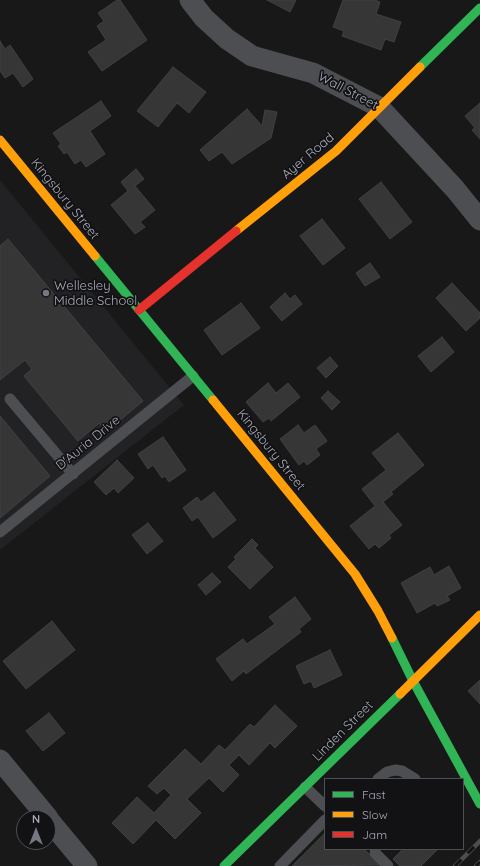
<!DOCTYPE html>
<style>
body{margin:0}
#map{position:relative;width:480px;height:866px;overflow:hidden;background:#181818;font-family:Quicksand,sans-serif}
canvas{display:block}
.legend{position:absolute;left:324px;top:778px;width:140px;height:72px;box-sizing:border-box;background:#121214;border:1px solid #4e5056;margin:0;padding:5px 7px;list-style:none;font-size:12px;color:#a8acb9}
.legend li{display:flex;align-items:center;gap:8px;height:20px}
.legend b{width:20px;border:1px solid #4e5056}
.north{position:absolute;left:16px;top:810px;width:40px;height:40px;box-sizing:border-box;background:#121214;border:1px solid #4e5056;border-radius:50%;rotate:0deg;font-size:11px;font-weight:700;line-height:16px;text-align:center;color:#a8acb9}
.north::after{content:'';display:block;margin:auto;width:14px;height:18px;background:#767881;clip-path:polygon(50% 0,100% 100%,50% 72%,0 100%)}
</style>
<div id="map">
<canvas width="480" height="866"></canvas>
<ul class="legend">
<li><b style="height:5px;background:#30b455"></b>Fast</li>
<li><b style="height:5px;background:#ff9f0a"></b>Slow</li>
<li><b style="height:5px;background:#e5322d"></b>Jam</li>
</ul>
<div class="north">N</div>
</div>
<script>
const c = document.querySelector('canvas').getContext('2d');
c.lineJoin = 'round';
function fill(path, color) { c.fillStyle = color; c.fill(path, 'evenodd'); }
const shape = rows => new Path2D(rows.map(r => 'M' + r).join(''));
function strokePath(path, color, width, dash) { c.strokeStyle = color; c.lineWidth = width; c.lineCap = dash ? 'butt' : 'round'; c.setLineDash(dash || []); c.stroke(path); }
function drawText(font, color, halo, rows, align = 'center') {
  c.font = font + ' Quicksand,sans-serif'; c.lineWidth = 3.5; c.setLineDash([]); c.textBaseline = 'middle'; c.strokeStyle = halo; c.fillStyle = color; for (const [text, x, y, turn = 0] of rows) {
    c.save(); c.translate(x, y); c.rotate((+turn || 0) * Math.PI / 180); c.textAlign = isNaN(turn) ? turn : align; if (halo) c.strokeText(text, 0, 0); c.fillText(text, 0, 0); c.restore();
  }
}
fill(shape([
 [0,180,184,405,0,550]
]), '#222224');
const building = shape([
 [117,0,120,0,147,40,102,71,88,52,106,40,97,26,104,21,98,13,117,0],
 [267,0,296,0,290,12,267,0],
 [343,0,375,0,380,2,376,14,401,22,394,42,385,39,381,50,342,36,344,31,333,27,343,0],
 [0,41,5,49,10,45,33,79,23,87,13,73,5,78,0,71,0,41],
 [173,67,206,92,189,113,177,103,158,127,137,111,173,67],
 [101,101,111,116,90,131,105,154,86,167,81,160,75,164,67,152,64,154,58,146,61,144,53,133,101,101],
 [480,103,480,139,472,130,475,128,465,116,480,103],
 [247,109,262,126,265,110,277,112,271,138,232,164,222,152,209,161,200,150,247,109],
 [136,169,144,179,135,186,155,210,140,222,145,227,135,234,111,205,128,191,121,182,136,169],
 [381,182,412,222,390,239,359,199,381,182],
 [322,219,345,248,323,265,300,236,322,219],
 [8,239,143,401,106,432,99,423,78,441,24,376,32,369,25,360,0,380,0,246,8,239],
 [370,263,380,277,365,286,356,273,370,263],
 [452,283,480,313,480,318,466,331,436,298,452,283],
 [285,293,290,299,295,295,302,304,282,321,270,307,285,293],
 [241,303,260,328,222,355,204,330,241,303],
 [442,337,454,352,431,372,418,356,442,337],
 [330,357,338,366,326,378,317,368,330,357],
 [268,383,276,393,288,383,300,397,271,421,269,418,263,422,246,402,268,383],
 [328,391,340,402,332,410,321,398,328,391],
 [0,416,50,476,0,518,0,416],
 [298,425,304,433,315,425,327,441,316,449,320,455,307,465,304,461,299,465,280,439,298,425],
 [398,433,424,465,391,492,393,494,383,502,402,525,389,535,391,538,379,548,375,544,369,549,350,526,375,506,362,489,386,470,372,453,398,433],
 [163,437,186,470,169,482,165,476,162,478,153,465,148,469,138,454,163,437],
 [117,460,134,478,118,493,114,488,106,495,94,482,117,460],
 [214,492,236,520,213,538,198,517,192,521,183,508,197,497,201,502,214,492],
 [148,523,163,541,147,554,132,535,148,523],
 [252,539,258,545,255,548,273,567,250,589,228,567,236,559,234,557,252,539],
 [449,566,461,588,447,596,450,600,437,606,435,603,417,613,401,583,430,567,434,575,449,566],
 [212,573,221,582,206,595,198,585,212,573],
 [295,597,311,619,299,629,301,632,246,674,244,671,232,681,216,659,243,639,247,644,275,624,269,617,295,597],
 [52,621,75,650,26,689,3,661,52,621],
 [330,650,342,675,314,688,311,681,304,684,296,666,330,650],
 [480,680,480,704,468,691,480,680],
 [275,705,297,726,275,748,270,743,249,765,239,755,229,765,239,775,223,792,209,778,187,799,201,813,175,839,156,820,133,844,112,823,137,797,154,813,171,795,164,788,157,794,148,786,185,749,201,764,219,745,225,750,250,724,254,727,275,705],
 [49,713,65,733,43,751,26,731,49,713],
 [325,833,325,849,364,849,380,865,292,866,325,833],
 [403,849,438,849,421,866,400,866,393,859,403,849]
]);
fill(building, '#363637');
strokePath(building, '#404144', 1);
strokePath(shape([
 [10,399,73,474],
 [0,532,193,376],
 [378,779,387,772,395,770,402,771,415,779],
 [305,787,325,806],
 [375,853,388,866],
 [280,866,325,820]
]), '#4d4e52', 11);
strokePath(shape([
 [190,0,204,18,227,39,252,56,313,73,379,107,455,189,480,220],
 [0,760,48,818],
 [48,819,87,866]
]), '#4d4e52', 21);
strokePath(shape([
 [420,67,480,8],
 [95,256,213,400],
 [392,638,413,681,480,804],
 [224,866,400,694]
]), '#30b455', 9);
strokePath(shape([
 [0,140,95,256],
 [236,231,336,151,420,67],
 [213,400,355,574,378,611,392,638],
 [400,694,480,615]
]), '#ff9f0a', 9);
strokePath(shape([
 [139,310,236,231]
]), '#e5322d', 9);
const rail = shape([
 [455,866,480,841],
 [476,866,480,862]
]);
strokePath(rail, '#4d4e50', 4.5);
strokePath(rail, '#121214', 3, [9]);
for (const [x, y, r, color] of [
 [46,293,4,"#767881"]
]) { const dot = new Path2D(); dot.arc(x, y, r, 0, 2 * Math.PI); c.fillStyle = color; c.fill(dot); strokePath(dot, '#121214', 1.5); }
drawText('13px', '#a8acb9', '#121214', [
 ["Wall Street",348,91,28],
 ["Ayer Road",308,156,-40],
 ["Kingsbury Street",65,199,51],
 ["D'Auria Drive",88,443,-39],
 ["Kingsbury Street",271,450,51],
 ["Linden Street",343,731,-45]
]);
drawText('13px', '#a8acb9', '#121214', [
 ["Wellesley",54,286],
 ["Middle School",54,301]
], 'left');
</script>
